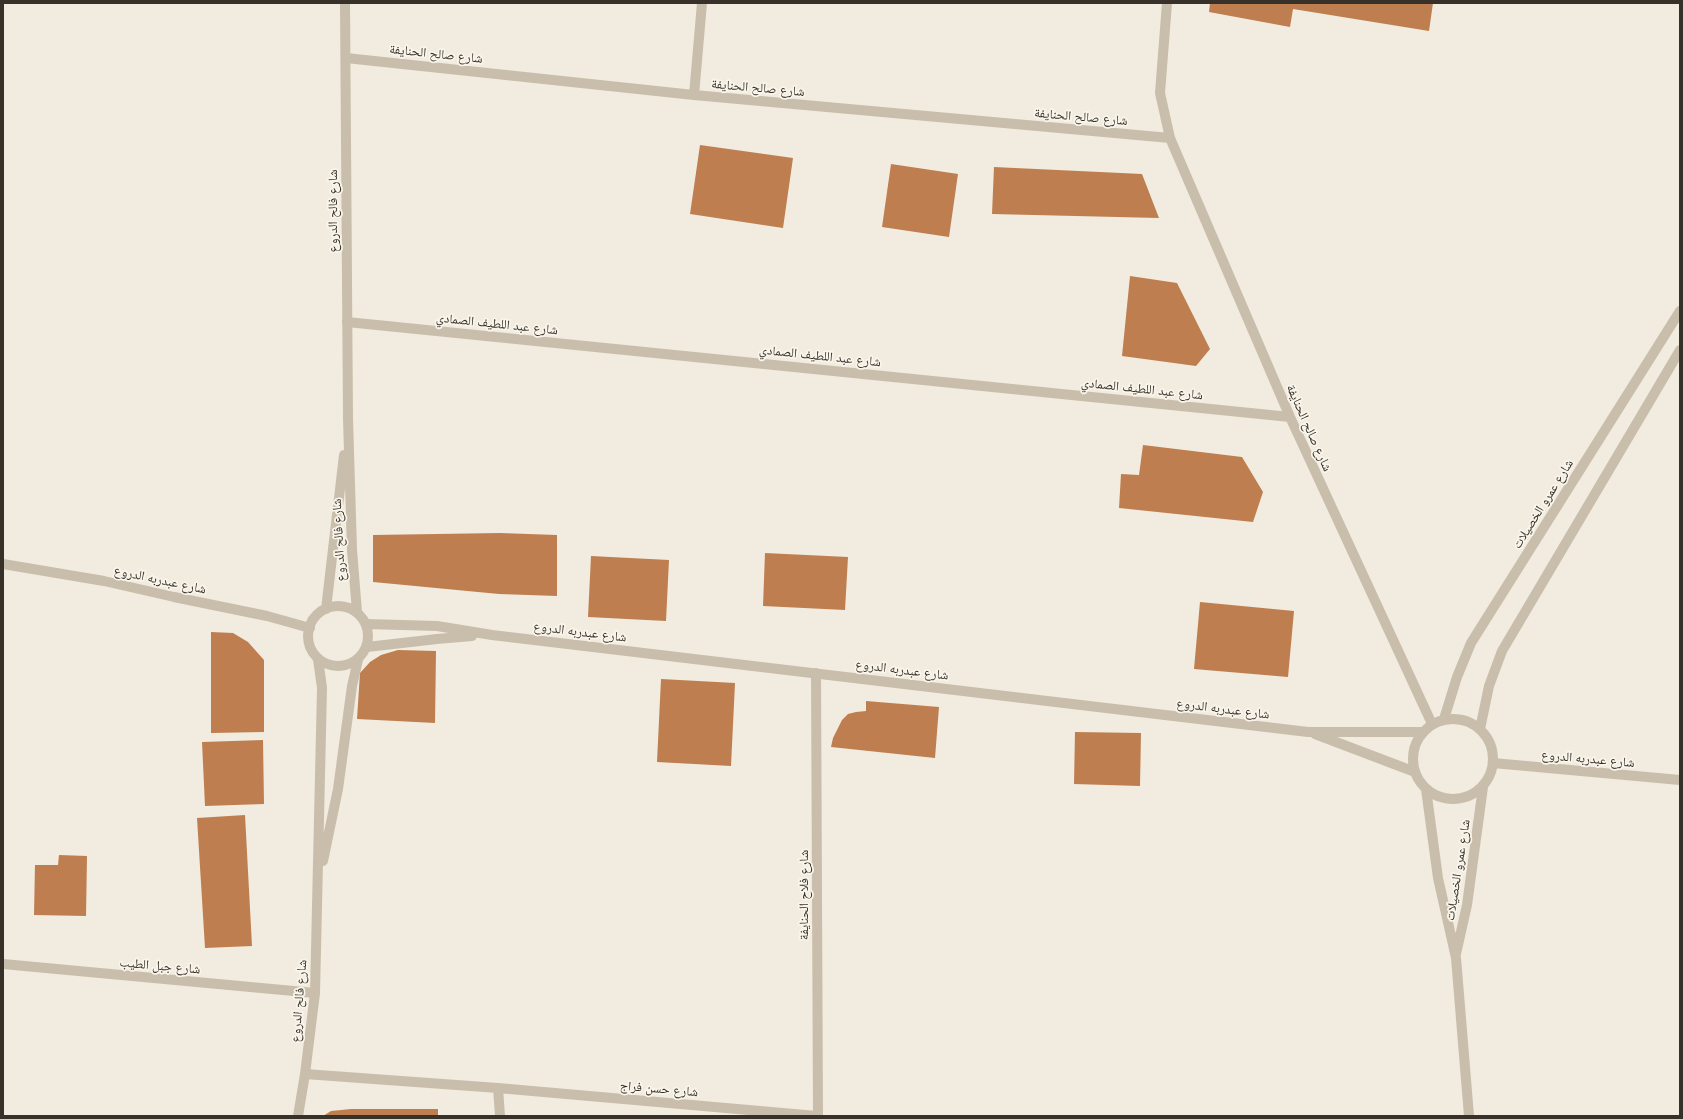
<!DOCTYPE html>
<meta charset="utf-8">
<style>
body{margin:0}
#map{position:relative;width:1683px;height:1119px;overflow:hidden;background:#f1ecdf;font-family:Quicksand,sans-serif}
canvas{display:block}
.frame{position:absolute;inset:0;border:4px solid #37312a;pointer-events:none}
</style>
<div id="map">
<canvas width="1683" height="1119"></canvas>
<div class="frame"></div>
</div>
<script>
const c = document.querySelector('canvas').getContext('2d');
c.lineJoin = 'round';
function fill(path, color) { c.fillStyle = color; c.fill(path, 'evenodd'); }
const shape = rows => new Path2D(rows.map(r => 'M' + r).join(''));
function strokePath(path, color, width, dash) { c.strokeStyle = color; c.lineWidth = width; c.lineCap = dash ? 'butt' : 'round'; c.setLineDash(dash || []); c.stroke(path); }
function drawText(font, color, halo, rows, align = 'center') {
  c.font = font + ' Quicksand,"Noto Naskh Arabic",sans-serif'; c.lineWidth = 3.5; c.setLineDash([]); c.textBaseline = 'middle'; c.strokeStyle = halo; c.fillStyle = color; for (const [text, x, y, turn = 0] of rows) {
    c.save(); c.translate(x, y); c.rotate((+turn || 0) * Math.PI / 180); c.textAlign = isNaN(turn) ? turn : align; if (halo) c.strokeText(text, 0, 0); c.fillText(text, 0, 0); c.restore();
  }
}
fill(shape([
 [1210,3,1433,3,1429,31,1293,9,1290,27,1209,12],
 [700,145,793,158,783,228,690,214],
 [891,164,958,174,949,237,882,227],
 [994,167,1142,174,1159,218,992,214],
 [1130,276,1177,283,1210,349,1196,366,1122,356],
 [1143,445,1242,457,1263,492,1253,522,1119,508,1121,474,1139,475],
 [500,533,557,535,557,596,499,594,373,582,373,535],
 [765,553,848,557,845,610,763,606],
 [591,556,669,560,666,621,588,617],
 [1200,602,1294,611,1288,677,1194,669],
 [211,632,233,633,248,642,264,660,264,732,211,733],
 [398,650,436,651,435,723,357,719,360,673,370,662,381,655],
 [661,679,735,683,731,766,657,762],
 [866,701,939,707,935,758,831,747,833,738,842,720,848,714,856,712,866,711],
 [1075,732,1141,733,1140,786,1074,784],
 [263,740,264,804,205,806,202,742],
 [245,815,252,946,205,948,197,818],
 [59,855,87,856,86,916,34,915,35,865,58,865],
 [351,1109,438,1109,438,1116,323,1116,331,1111]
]), '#bf7e50');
strokePath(shape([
 [1167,3,1160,93,1170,138,1290,417,1432,724],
 [346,58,694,95,1170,138],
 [694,95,702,3],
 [347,322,1290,417],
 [3,564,104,581,174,597,267,616,310,628],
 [366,624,437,626,492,635,1308,732,1423,732],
 [367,647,437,639,472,636],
 [816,673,818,1116],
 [1315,734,1415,772],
 [1493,763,1680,780],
 [3,964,315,993],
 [305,1074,498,1088,817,1116],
 [498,1088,500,1116]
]), '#c9beab', 10);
strokePath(shape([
 [345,3,348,419,352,550,357,612],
 '308 636a30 30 0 1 1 60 0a30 30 0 1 1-60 0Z',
 [326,609,344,455],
 '1413 759a40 40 0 1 1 80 0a40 40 0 1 1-80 0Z',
 [1444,719,1457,677,1471,643,1680,311],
 [1480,729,1489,686,1502,651,1680,350],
 [1426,789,1438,878,1456,958,1469,1116],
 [323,861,338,789,352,686,358,660],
 [1456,954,1467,905,1483,787],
 [298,1116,305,1074,315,993,322,688,318,659]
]), '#c9beab', 10);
drawText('13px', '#37312a', '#f9f5eb', [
 ["شارع صالح الحنايفة",436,54,6],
 ["شارع صالح الحنايفة",758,88,5],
 ["شارع صالح الحنايفة",1081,117,5],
 ["شارع فالح الدروع",333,211,-90],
 ["شارع عبد اللطيف الصمادي",497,324,6],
 ["شارع عبد اللطيف الصمادي",820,356,6],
 ["شارع عبد اللطيف الصمادي",1142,389,6],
 ["شارع صالح الحنايفة",1309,428,66],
 ["شارع عمرو الخصيلات",1543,504,-58],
 ["شارع فالح الدروع",339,540,-93],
 ["شارع عبدربه الدروع",160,580,12],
 ["شارع عبدربه الدروع",580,632,7],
 ["شارع عبدربه الدروع",902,670,7],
 ["شارع عبدربه الدروع",1223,709,7],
 ["شارع عبدربه الدروع",1588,759,5],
 ["شارع عمرو الخصيلات",1458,870,-81],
 ["شارع فلاح الحنايفة",804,895,-90],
 ["شارع جبل الطيب",160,966,5],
 ["شارع فالح الدروع",299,1001,-85],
 ["شارع حسن فراج",659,1089,5]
]);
</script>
